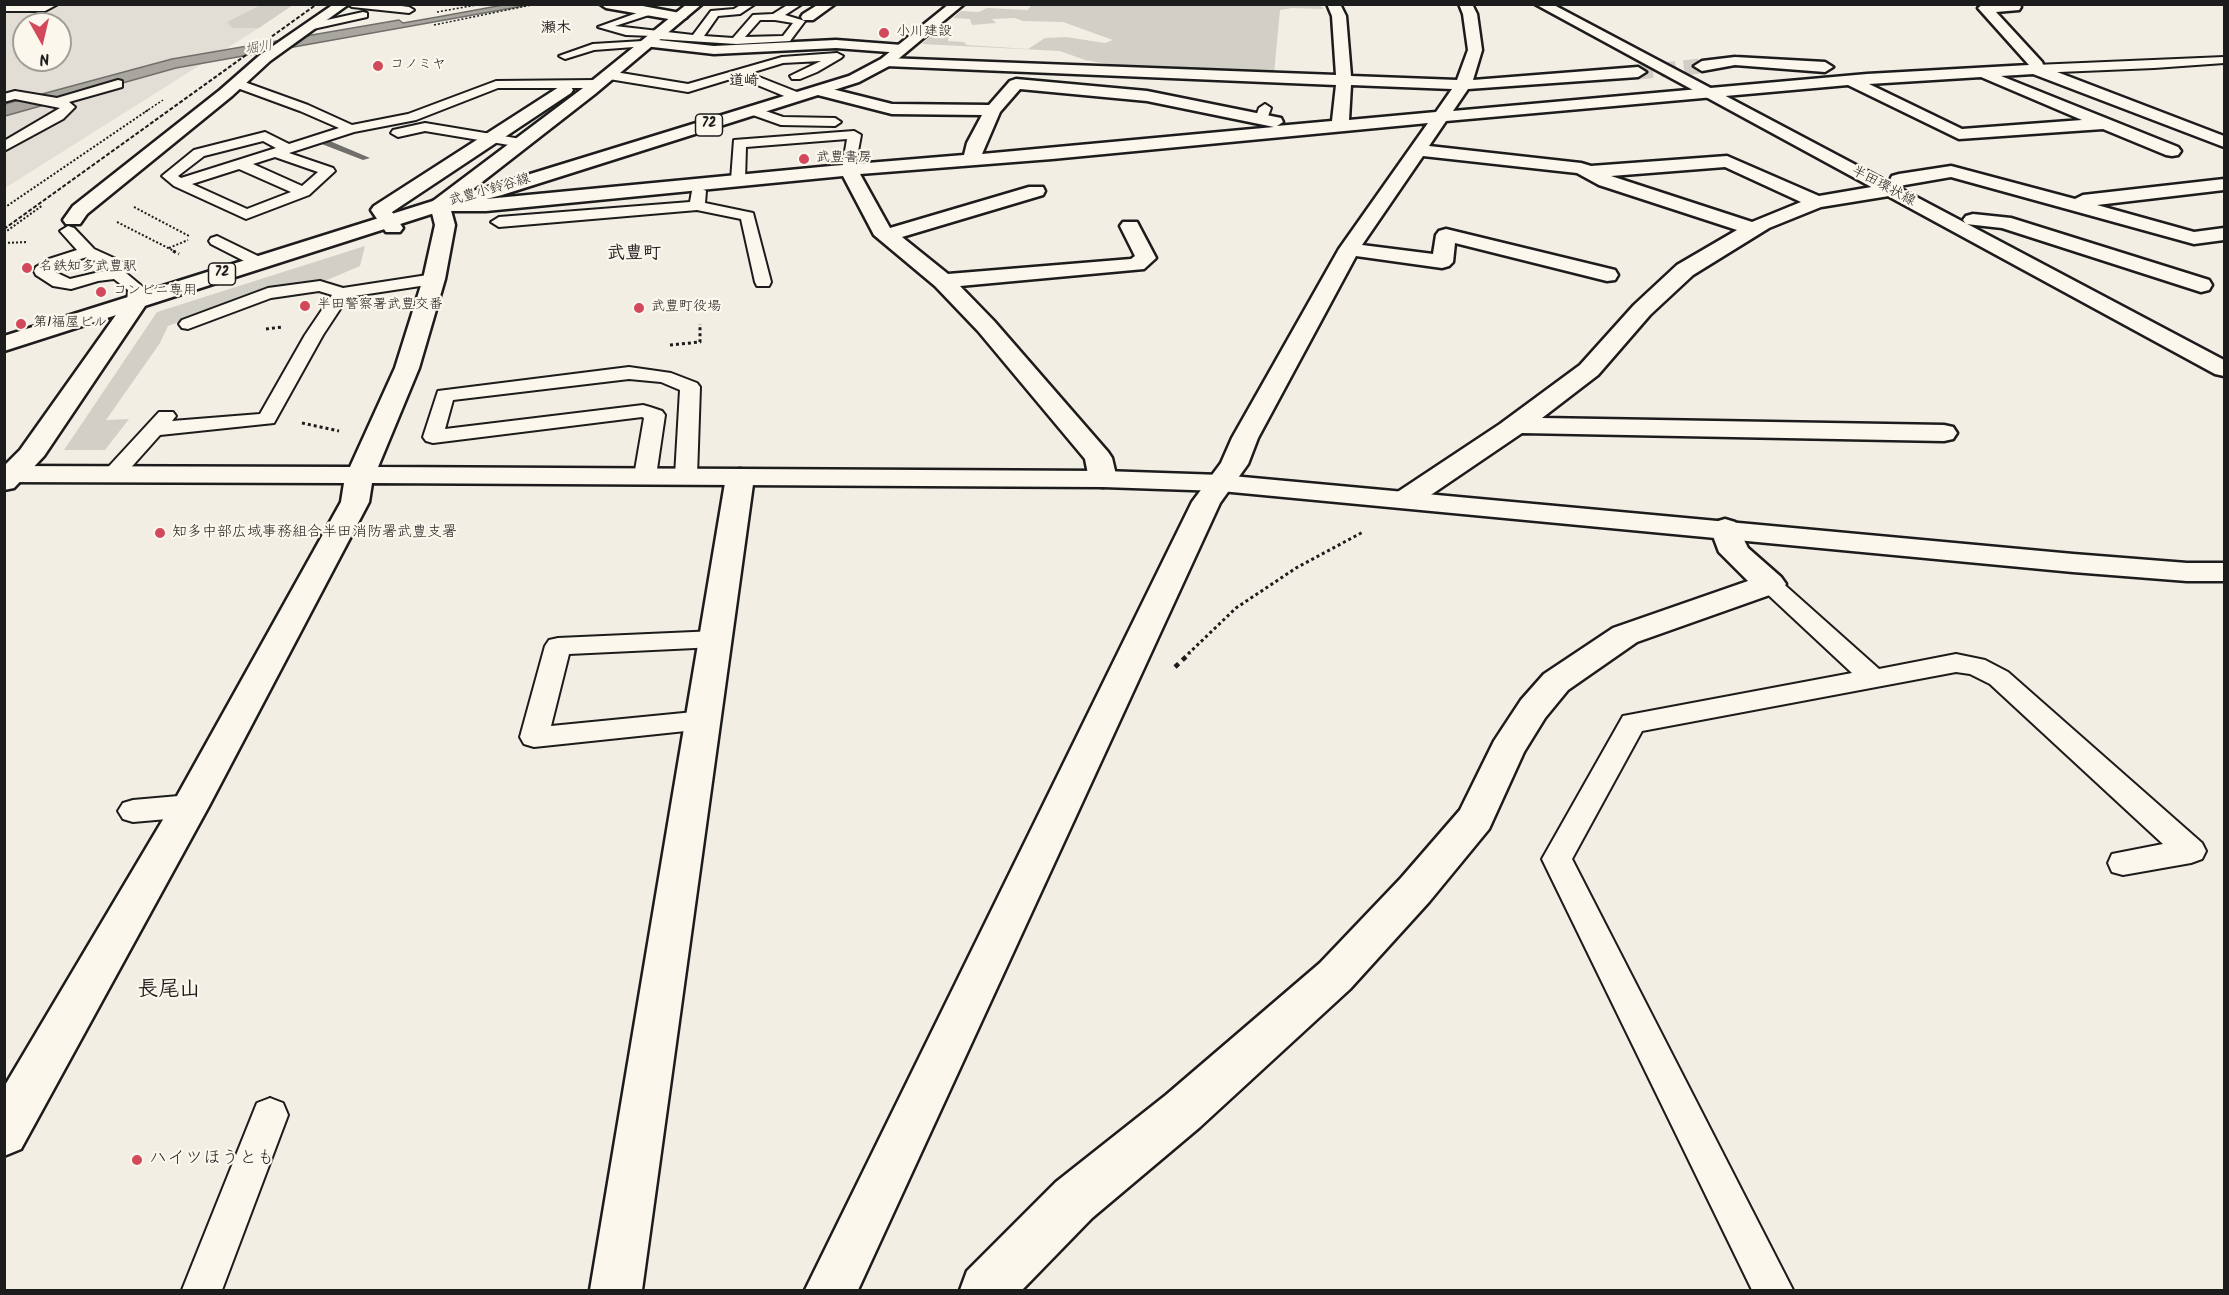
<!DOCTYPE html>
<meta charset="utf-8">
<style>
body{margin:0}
#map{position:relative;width:2229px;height:1295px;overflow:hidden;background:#f2eee4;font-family:Kalam,sans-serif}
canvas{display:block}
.frame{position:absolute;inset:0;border:6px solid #1c1c1c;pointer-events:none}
.north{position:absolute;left:12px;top:12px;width:60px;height:60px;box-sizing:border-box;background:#fbf7ec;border:2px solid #a29f99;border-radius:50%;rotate:172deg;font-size:16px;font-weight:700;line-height:24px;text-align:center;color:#1c1c1c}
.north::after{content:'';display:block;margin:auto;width:21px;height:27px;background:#d1495b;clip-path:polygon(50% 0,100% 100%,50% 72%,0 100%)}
</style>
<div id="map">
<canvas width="2229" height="1295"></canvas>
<div class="frame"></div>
<div class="north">N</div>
</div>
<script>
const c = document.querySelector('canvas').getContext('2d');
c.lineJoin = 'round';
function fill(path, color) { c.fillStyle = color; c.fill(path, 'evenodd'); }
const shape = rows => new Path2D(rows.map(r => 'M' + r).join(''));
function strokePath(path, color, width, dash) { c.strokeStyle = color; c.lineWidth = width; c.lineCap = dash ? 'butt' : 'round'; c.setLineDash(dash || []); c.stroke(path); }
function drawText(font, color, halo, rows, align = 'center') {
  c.font = font + ' Kalam,"Klee One",sans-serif'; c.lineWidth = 4.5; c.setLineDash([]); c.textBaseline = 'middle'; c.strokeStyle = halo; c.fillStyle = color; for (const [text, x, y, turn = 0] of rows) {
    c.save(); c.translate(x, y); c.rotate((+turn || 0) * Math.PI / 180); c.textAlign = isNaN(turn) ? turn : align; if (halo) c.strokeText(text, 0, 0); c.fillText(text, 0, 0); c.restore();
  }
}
fill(shape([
 [5,5,260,5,227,22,232,28,259,28,5,188],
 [24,24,60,24,60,60,24,60]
]), '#e2ded5');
fill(shape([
 [1032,4,1320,4,1323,9,1292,8,1280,10,1274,74,1116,69,1114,65,1085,60,1060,51,922,44,940,27,949,27,948,41,964,42,967,45,1028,49,1045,38,1066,37,1105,43,1113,40,1063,22,1023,21,1015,18,992,19,996,23,972,25,970,19,953,18,961,11,979,12,987,8,1028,10],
 [260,5,293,5,259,28,232,28,227,22],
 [365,246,360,266,327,280,280,285,168,326,160,343,106,420,129,419,105,450,64,450,157,312]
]), '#d2cfc6');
const water = shape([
 [503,5,529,5,176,68,5,116,5,104,172,59,399,20,403,23,443,16,503,5]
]);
fill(water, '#a9a6a0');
strokePath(water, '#716f6b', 1.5);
fill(shape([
 [319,139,325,139,370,158,363,160,319,143,319,139]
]), '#716f6b');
strokePath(shape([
 [1638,72,1702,66]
]), '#d2cec6', 15, [15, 8]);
const lane = shape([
 [58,4,45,11,4,11,4,5,58,4],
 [347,4,386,4,409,7,414,10,409,13,352,7,347,4],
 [742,4,755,4,740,14,718,16,704,36,733,38,753,15,773,14,789,4,802,4,785,15,805,21,790,41,736,44,658,39,653,36,626,35,598,27,648,9,653,12,652,14,615,26,693,35,711,11,734,9,742,4],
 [760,20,775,20,793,23,783,36,745,37,760,20],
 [363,12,367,13,367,17,313,29,308,26,309,24,363,12],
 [643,41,649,44,647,46,594,50,565,59,559,56,593,44,643,41],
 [837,53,843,56,841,58,817,72,800,79,792,79,790,76,821,61,783,63,688,92,609,79,603,75,609,71,688,84,782,57,837,53],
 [2224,57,2224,63,2154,68,2035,73,2029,69,2035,65,2224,57],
 [759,77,802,94,804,97,798,101,794,100,755,84,753,81,759,77],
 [236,79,308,105,352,125,408,114,496,81,597,80,603,84,597,88,498,88,416,120,354,132,289,153,333,168,335,171,309,195,246,219,174,186,162,176,194,150,265,132,289,144,339,128,300,111,232,86,230,83,236,79],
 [263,141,276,148,181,178,178,176,204,156,263,141],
 [275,157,318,172,302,186,253,164,275,157],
 [239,169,291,192,247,209,192,184,239,169],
 [118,80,122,81,122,87,69,102,75,107,63,119,4,151,4,141,60,108,15,99,4,102,4,94,15,91,57,98,118,80],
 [1265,104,1271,108,1267,119,1261,123,1256,122,1255,119,1259,108,1265,104],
 [754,107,783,117,835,118,841,122,835,126,781,125,750,114,748,111,754,107],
 [425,123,521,139,528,143,521,147,425,131,398,137,391,133,393,130,425,123],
 [854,131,861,135,854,173,844,173,842,170,847,139,746,147,745,180,738,184,731,180,734,140,854,131],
 [699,187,706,191,705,203,753,213,771,282,769,286,757,286,755,282,741,219,697,210,499,227,491,222,499,217,690,202,692,191,699,187],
 [68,226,74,228,94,249,127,264,129,267,126,273,144,288,145,303,142,307,130,307,127,303,128,290,114,279,98,281,71,289,53,286,36,275,34,271,36,267,49,259,77,250,60,231,68,226],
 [87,257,112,269,70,279,53,271,61,265,87,257],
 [217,236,264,259,266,262,258,267,252,265,211,244,209,241,211,238,217,236],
 [434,274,440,275,442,279,440,283,348,297,323,335,274,423,160,435,119,481,111,482,103,481,100,476,159,412,173,412,176,416,172,421,260,414,305,335,332,295,319,291,271,298,188,329,182,328,179,324,182,320,268,288,320,281,343,288,434,274],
 [629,367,671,373,697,383,700,387,697,476,694,481,686,482,678,481,675,476,680,390,661,382,629,379,453,400,445,429,643,405,650,407,662,411,665,415,656,476,653,481,645,482,637,481,634,476,644,418,642,417,433,443,426,441,423,437,438,391,629,367],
 [1770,577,1778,579,1879,669,1956,654,1985,660,2008,672,2202,843,2206,851,2202,859,2191,863,2123,875,2112,872,2108,863,2112,854,2163,844,1990,684,1970,674,1956,672,1642,731,1572,859,1793,1290,1752,1290,1542,859,1623,716,1852,673,1762,589,1758,584,1762,579,1770,577],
 [716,631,725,633,729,639,725,645,716,647,569,654,551,726,704,711,714,714,718,721,714,728,534,747,524,744,520,737,545,646,549,640,558,638,716,631],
 [190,795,200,798,205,806,200,814,190,817,133,822,123,819,118,811,123,803,133,800,190,795],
 [270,1098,283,1103,288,1115,222,1290,182,1290,257,1103,270,1098]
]);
const street = shape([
 [334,4,349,4,270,61,232,96,87,214,80,224,66,224,63,220,73,206,220,90,260,55,334,4],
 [600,4,632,4,680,13,687,17,680,21,606,8,600,4],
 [819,4,835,4,813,20,803,20,801,17,803,14,819,4],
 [1327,4,1340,4,1346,16,1351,76,1457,80,1468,50,1463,14,1459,4,1472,4,1477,14,1482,50,1473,80,1638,67,1646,72,1638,77,1468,89,1453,111,1867,74,2029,65,1978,8,1983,4,2019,4,2021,7,2019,10,1996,12,2042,62,2044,67,2224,136,2224,147,2033,74,2001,76,2178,147,2181,151,2178,155,2172,156,2166,155,2103,129,1959,139,1848,85,1446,121,1429,146,1581,163,1591,166,1727,156,1819,196,1889,184,1896,186,1898,190,1896,194,1889,196,1821,207,1769,228,1693,275,1650,315,1598,375,1542,418,1944,425,1953,427,1957,433,1953,439,1944,441,1522,433,1416,505,1406,508,1396,505,1392,499,1396,493,1500,424,1580,365,1634,305,1677,265,1737,230,1599,185,1577,173,1423,156,1362,245,1433,254,1436,235,1439,231,1446,229,1615,270,1618,275,1615,280,1607,281,1455,243,1453,262,1449,266,1442,268,1356,256,1258,438,1248,464,1220,503,858,1290,805,1290,1192,502,1221,463,1232,438,1339,249,1428,123,1052,159,860,174,890,228,1029,187,1043,187,1045,191,1043,195,902,237,948,274,1131,259,1135,256,1120,226,1123,222,1137,222,1156,258,1144,269,960,286,994,321,1108,452,1112,458,1117,479,1113,485,1103,487,1093,485,1089,479,1085,459,978,331,935,286,874,235,843,176,486,211,440,211,433,209,430,205,433,201,440,199,486,199,831,166,964,155,967,143,982,115,892,114,814,94,812,91,814,88,820,86,892,104,989,105,1010,81,1016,79,1147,91,1281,118,1283,122,1277,126,1332,121,1336,85,886,66,879,62,886,58,1336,75,1332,16,1327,4],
 [1981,77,2082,120,1962,129,1869,84,1981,77],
 [1351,85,1452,89,1436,112,1349,120,1351,85],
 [1020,89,1147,101,1274,127,982,154,1000,112,1020,89],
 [1725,167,1801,202,1752,222,1611,176,1725,167],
 [649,39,714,46,836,40,902,45,909,49,902,53,836,48,714,54,644,46,642,43,644,40,649,39],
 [1735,57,1825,62,1833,67,1825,72,1735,65,1702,71,1694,66,1702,61,1735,57],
 [565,85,571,87,573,90,571,93,392,212,403,228,400,232,386,232,371,210,374,206,559,87,565,85],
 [1951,166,2075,199,2083,195,2224,179,2224,190,2097,205,2194,232,2224,228,2224,240,2194,244,1951,177,1899,186,1892,184,1890,180,1892,176,1899,174,1951,166],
 [1973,214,2011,218,2209,280,2212,285,2209,290,2201,292,2002,228,1966,224,1963,220,1966,216,1973,214],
 [136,296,144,298,147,303,44,456,14,488,4,490,4,466,20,450,128,298,136,296],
 [740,469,750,471,754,477,642,1290,590,1290,726,477,730,471,740,469],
 [1725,519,1735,522,1748,548,1781,577,1786,584,1781,591,1637,642,1568,690,1545,718,1524,752,1489,829,1429,902,1350,989,1200,1127,1092,1218,1022,1290,960,1290,967,1271,1056,1182,1166,1095,1320,963,1401,878,1460,810,1494,741,1521,700,1544,674,1613,628,1748,581,1719,552,1710,528,1715,522,1725,519]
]);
const secondary = shape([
 [687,4,702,4,595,94,450,207,455,225,445,279,419,368,378,467,1103,471,1221,475,2073,554,2187,563,2224,563,2224,581,2187,581,2073,572,1221,491,1103,487,372,483,369,502,209,806,21,1149,4,1156,4,1087,177,796,341,502,344,483,4,482,4,466,350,467,395,368,423,279,435,225,430,205,433,201,583,88,687,4],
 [1535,4,1552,4,2224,360,2224,376,2215,374,1535,4]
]);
const primary = shape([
 [949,4,964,4,891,65,859,82,502,195,447,209,4,351,4,336,433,201,488,187,849,76,881,59,949,4]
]);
strokePath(lane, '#1c1c1c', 4);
strokePath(street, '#1c1c1c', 5);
strokePath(secondary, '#1c1c1c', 5);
strokePath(primary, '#1c1c1c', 5);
strokePath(shape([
 [437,12,482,4],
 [434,25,536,4],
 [145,112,163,100]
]), '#1c1c1c', 1.5, [2, 2]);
strokePath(shape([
 [134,207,189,236],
 [4,208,148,110],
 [117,222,176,252],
 [4,233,43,205],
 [4,243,28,242],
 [169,248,188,240]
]), '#1c1c1c', 2, [2, 2]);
strokePath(shape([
 [173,251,179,254],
 [266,329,282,327],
 [670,345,700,342,700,324],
 [302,423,339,431],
 [1188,654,1236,608,1296,568,1363,532]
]), '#1c1c1c', 3, [3, 3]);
strokePath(shape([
 [1175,667,1190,653]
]), '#1c1c1c', 4.5, [5, 5]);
fill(lane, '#fbf7ec');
fill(street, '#fbf7ec');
fill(secondary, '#fbf7ec');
fill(primary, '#fbf7ec');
strokePath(shape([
 [4,229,317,4]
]), '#1c1c1c', 2, [4, 2]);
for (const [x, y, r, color] of [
 [884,33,6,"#d1495b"],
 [378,66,6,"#d1495b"],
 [804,159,6,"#d1495b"],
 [27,268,6,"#d1495b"],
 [101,292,6,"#d1495b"],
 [305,306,6,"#d1495b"],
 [639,308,6,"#d1495b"],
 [21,324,6,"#d1495b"],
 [160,533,6,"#d1495b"],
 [137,1160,6,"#d1495b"]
]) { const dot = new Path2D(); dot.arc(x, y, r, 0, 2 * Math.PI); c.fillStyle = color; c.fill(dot); strokePath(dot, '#fbf7ec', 2); }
drawText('14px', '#1c1c1c', '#fbf7ec', [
 ["小川建設",896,33],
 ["コノミヤ",390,66],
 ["武豊書房",816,159],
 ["名鉄知多武豊駅",39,268],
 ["コンビニ専用",113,292],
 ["半田警察署武豊交番",317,306],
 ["武豊町役場",651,308],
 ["第1福屋ビル",33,324]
], 'left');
drawText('italic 14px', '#545351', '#fbf7ec', [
 ["堀川",259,49,-10]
]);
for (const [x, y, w] of [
 [709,125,27],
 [222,274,27]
]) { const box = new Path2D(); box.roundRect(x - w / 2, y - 11, w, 22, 4.5); c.fillStyle = '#fbf7ec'; c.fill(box); strokePath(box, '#1c1c1c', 1.5); }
drawText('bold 14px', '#1c1c1c', null, [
 ["72",709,125],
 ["72",222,274]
]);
drawText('14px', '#1c1c1c', '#fbf7ec', [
 ["半田環状線",1883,187,28],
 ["武豊小鈴谷線",490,191,-16]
]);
drawText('bold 15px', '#1c1c1c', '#fbf7ec', [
 ["瀬木",556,29],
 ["道崎",744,82]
]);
drawText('15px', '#1c1c1c', '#fbf7ec', [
 ["知多中部広域事務組合半田消防署武豊支署",172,533]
], 'left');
drawText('bold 18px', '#1c1c1c', '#fbf7ec', [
 ["武豊町",634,255]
]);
drawText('18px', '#1c1c1c', '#fbf7ec', [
 ["ハイツほうとも",149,1160]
], 'left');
drawText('bold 21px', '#1c1c1c', '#fbf7ec', [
 ["長尾山",169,991]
]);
</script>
